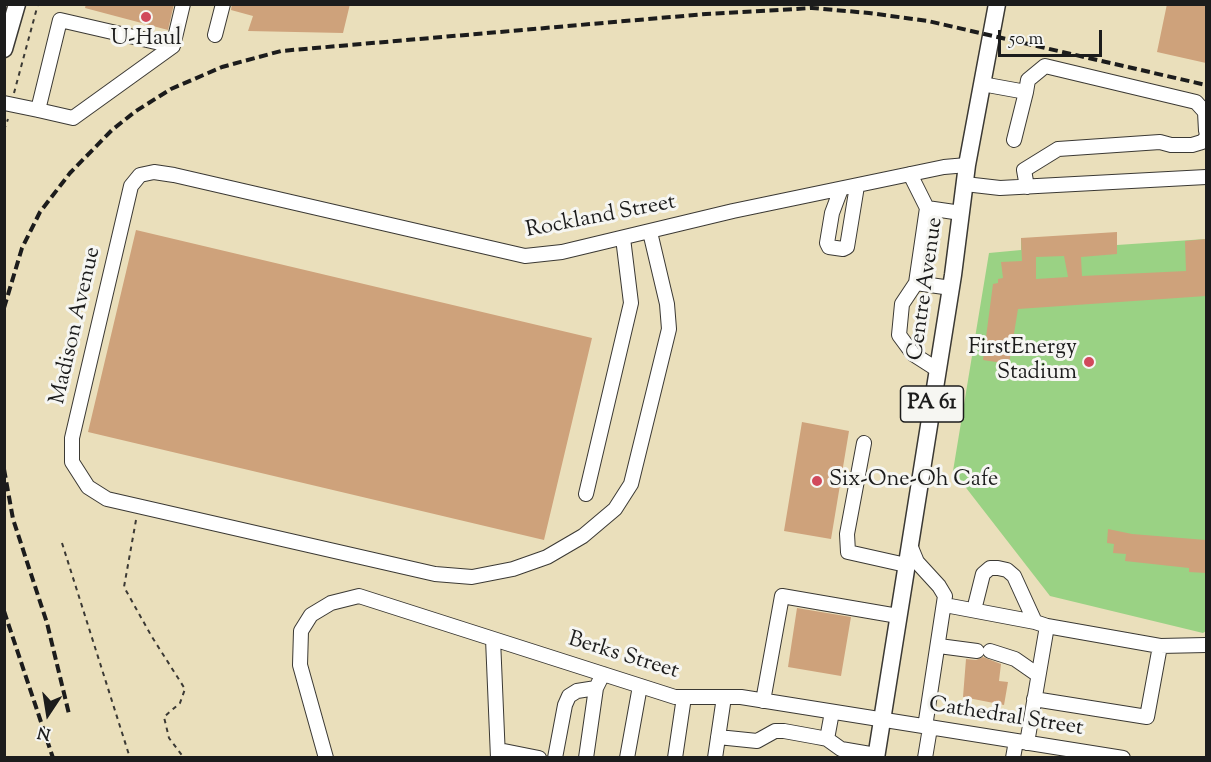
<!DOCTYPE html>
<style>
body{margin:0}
#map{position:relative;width:1211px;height:762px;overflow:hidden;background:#eadfbb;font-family:"Sorts Mill Goudy",serif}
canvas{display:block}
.frame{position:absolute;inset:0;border:6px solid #1c1c1c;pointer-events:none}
.north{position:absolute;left:18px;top:684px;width:60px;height:60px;-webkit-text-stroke:4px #f6f6f2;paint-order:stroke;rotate:192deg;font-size:16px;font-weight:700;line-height:24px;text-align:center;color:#1c1c1c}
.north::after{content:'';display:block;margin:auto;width:21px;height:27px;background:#1c1c1c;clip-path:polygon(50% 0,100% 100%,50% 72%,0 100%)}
.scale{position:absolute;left:998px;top:30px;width:104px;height:27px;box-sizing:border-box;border:3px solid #1c1c1c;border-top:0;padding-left:8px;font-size:18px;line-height:21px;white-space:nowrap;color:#1c1c1c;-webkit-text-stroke:4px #f6f6f2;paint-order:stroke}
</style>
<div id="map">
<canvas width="1211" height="762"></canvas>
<div class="frame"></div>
<div class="north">N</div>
<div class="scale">50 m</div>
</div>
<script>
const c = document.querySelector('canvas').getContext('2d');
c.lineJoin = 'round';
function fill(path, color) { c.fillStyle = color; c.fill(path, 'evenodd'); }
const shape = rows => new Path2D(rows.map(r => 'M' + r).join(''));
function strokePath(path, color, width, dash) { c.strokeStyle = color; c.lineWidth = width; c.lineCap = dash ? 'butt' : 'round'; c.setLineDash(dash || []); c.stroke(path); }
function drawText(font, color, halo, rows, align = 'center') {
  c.font = font + ' "Sorts Mill Goudy",serif'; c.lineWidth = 6; c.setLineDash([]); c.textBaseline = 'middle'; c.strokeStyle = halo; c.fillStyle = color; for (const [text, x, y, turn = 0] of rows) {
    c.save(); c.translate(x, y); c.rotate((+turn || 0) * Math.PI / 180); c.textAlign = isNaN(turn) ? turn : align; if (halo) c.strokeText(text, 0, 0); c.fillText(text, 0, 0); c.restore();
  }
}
fill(shape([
 [1021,238,1117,245,1206,239,1206,631,1203,633,1050,596,953,471,989,253,1021,250]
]), '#9ad284');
fill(shape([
 [86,4,174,4,168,30,85,8],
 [232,4,350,4,343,33,248,31,253,16,231,10],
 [1167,4,1206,4,1206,63,1157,52],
 [136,230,592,338,544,540,88,432],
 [1117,232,1117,254,1081,257,1082,276,1186,271,1185,241,1206,239,1206,296,1018,309,1009,364,983,360,993,284,998,283,998,279,1003,278,1001,262,1022,261,1021,238],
 [1064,256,1068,277,1036,279,1036,257],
 [802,422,849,431,831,539,784,531],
 [1108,529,1132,534,1206,540,1206,573,1189,572,1189,568,1125,561,1126,554,1113,553,1114,544,1107,543],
 [797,608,851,617,841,676,788,667],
 [983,657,1001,664,999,681,1008,682,1004,705,963,697,966,659,976,660]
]), '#cea27b');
const minor = shape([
 [215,35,223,4],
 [173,46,183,4],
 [982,84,1026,92,1014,140],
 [1026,92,1028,80,1045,66,1196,102,1205,112,1206,131],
 [4,103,38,110,73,118,173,46,60,20,38,110],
 [910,174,927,208,961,213],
 [965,184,1000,188,1206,177],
 [1027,187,1024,170,1058,149,1160,142,1171,145,1192,145,1202,142,1206,138],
 [841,189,832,213,827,243,829,247,843,249,847,247,857,186],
 [927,208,916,283,951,288],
 [650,232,667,304,669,329,631,484,615,509,583,536,547,557,513,569,472,577,435,574,107,499,88,487,72,462,72,438,131,186,140,175,154,172,174,175,525,256,562,252,733,211,944,167,967,165],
 [916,283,902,304,899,335,913,354,938,370],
 [864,443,847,534,848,552,906,565],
 [586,494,631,303,623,238],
 [910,545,917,562,939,586,945,596,925,727],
 [945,605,1035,622,1047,626,1027,743],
 [974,610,983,574,990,568,998,568,1007,570,1014,576,1035,622],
 [1047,626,1160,646,1206,645],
 [493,639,498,758],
 [939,646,977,651],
 [990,651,1015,659,1038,675],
 [1034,699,1147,717,1160,646],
 [763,701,782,596,898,616],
 [718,737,757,741,775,731,784,731,817,737,827,739,841,749,876,755],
 [827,739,832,712],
 [499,750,539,758],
 [326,758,300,665,301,631,311,615,331,603,359,596,675,697,741,697,1123,758],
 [555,758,565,705,569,696,577,691,596,688,603,674],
 [586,758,596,688],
 [627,758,640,686],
 [675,758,684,697],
 [715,758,724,697],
 [925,758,930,728],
 [1013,758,1016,741]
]);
const major = shape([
 [4,49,17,4],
 [876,758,953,275,967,165,997,4]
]);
strokePath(minor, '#3b3934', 16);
strokePath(major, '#3b3934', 19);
strokePath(shape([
 [14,93,38,4],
 [4,130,8,119],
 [136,520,124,587,152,637,185,689,180,703,164,717,169,738,184,758],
 [62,543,130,758]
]), '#3b3934', 2, [4.5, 4.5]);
strokePath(minor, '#fff', 14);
strokePath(major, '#fff', 16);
strokePath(shape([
 [4,308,22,248,40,212,70,173,112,130,136,111,171,89,222,67,281,51,706,14,812,8,869,13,928,21,1206,85],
 [4,469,13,519,47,623,69,714],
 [4,611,53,758]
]), '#1c1c1c', 4, [9, 4.5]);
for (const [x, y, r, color] of [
 [146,17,6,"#d1495b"],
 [1089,362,6,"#d1495b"],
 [817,481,6,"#d1495b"]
]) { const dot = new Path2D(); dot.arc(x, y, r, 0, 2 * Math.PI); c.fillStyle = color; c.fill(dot); strokePath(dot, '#f6f6f2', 2); }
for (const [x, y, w] of [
 [932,404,63]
]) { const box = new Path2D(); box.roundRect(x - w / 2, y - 18, w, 36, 4.5); c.fillStyle = '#f6f6f2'; c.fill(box); strokePath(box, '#1c1c1c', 1.5); }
drawText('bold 21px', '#1c1c1c', null, [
 ["PA 61",932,404]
]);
drawText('22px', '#1c1c1c', '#f6f6f2', [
 ["U-Haul",146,40],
 ["FirstEnergy",1077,349,"right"],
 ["Stadium",1077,374,"right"],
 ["Six-One-Oh Cafe",829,481,"left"]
]);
drawText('22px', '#1c1c1c', '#f6f6f2', [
 ["Rockland Street",601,218,-11],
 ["Centre Avenue",927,289,-82],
 ["Madison Avenue",77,326,-77],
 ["Berks Street",623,657,17],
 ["Cathedral Street",1006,718,9]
]);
</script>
